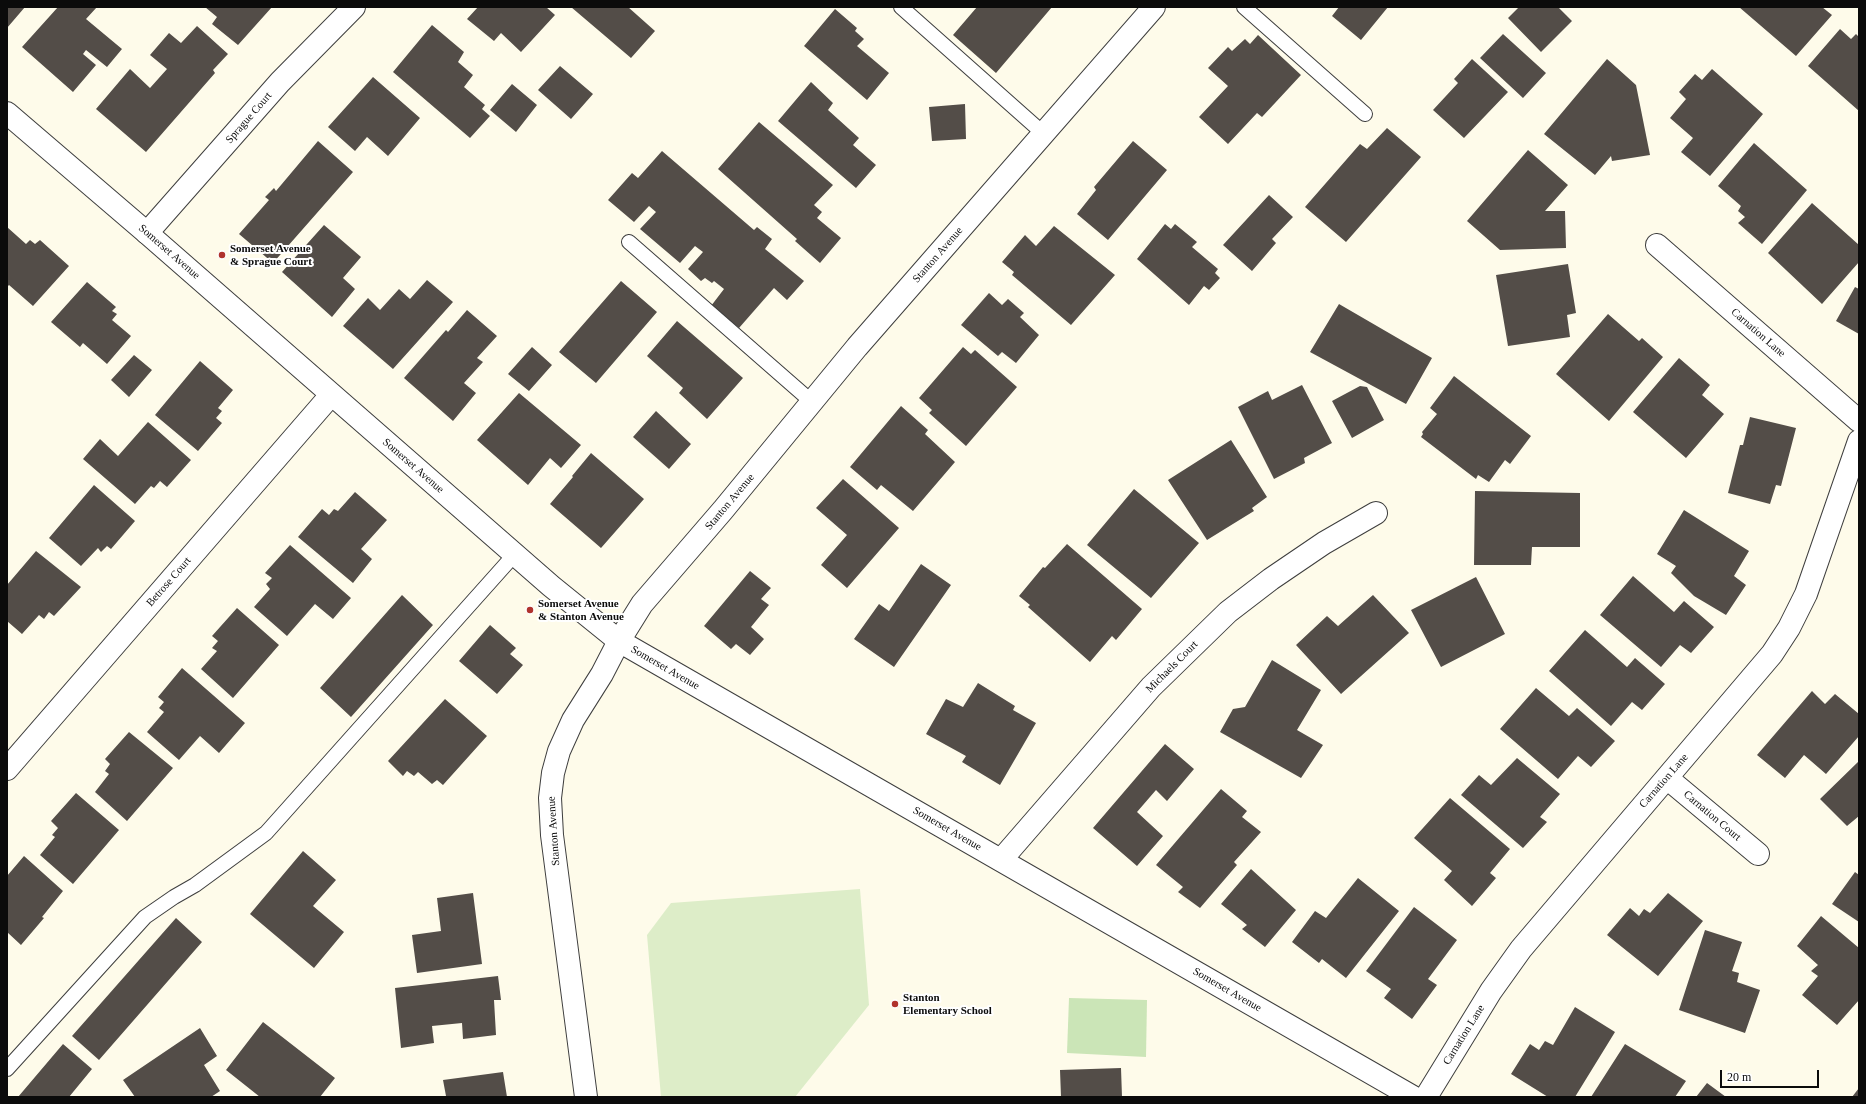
<!DOCTYPE html>
<style>
body{margin:0}
#map{position:relative;width:1866px;height:1104px;overflow:hidden;background:#fefbea;font-family:"Times New Roman",serif}
canvas{display:block}
.frame{position:absolute;inset:0;border:8px solid #0b0b0b;pointer-events:none}
.scale{position:absolute;left:1720px;top:1070px;width:99px;height:18px;box-sizing:border-box;border:2px solid #0b0b0b;border-top:0;padding-left:5px;font-size:12px;line-height:14px;white-space:nowrap;color:#0b0b0b;-webkit-text-stroke:3px #fff;paint-order:stroke}
</style>
<div id="map">
<canvas width="1866" height="1104"></canvas>
<div class="frame"></div>
<div class="scale">20 m</div>
</div>
<script>
const c = document.querySelector('canvas').getContext('2d');
c.lineJoin = 'round';
function fill(path, color) { c.fillStyle = color; c.fill(path, 'evenodd'); }
const shape = rows => new Path2D(rows.map(r => 'M' + r).join(''));
function strokePath(path, color, width, dash) { c.strokeStyle = color; c.lineWidth = width; c.lineCap = dash ? 'butt' : 'round'; c.setLineDash(dash || []); c.stroke(path); }
function drawText(font, color, halo, rows, align = 'center') {
  c.font = font + ' "Times New Roman",serif'; c.lineWidth = 4; c.setLineDash([]); c.textBaseline = 'middle'; c.strokeStyle = halo; c.fillStyle = color; for (const [text, x, y, turn = 0] of rows) {
    c.save(); c.translate(x, y); c.rotate((+turn || 0) * Math.PI / 180); c.textAlign = isNaN(turn) ? turn : align; if (halo) c.strokeText(text, 0, 0); c.fillText(text, 0, 0); c.restore();
  }
}
fill(shape([
 [1069,998,1147,1000,1146,1057,1067,1053]
]), '#cbe5b7');
fill(shape([
 [860,889,869,1005,795,1097,661,1097,647,935,671,903]
]), '#ddedc8');
fill(shape([
 [7,7,25,7,7,28],
 [58,7,97,7,86,19,122,49,107,67,86,50,83,54,96,65,73,92,22,47],
 [205,7,272,7,238,45,212,24,217,17],
 [478,7,546,7,555,15,521,52,501,33,494,41,467,19],
 [571,7,628,7,655,31,631,58],
 [977,7,1052,7,996,73,953,35],
 [1339,7,1388,7,1361,40,1332,16],
 [1519,7,1558,7,1572,21,1541,52,1508,18],
 [1739,7,1822,7,1832,15,1796,56],
 [835,9,857,28,855,31,864,39,857,46,889,73,867,100,804,46],
 [432,25,464,52,458,62,473,75,464,87,485,105,482,109,490,116,470,138,393,72],
 [197,26,228,54,213,70,215,73,146,152,96,109,130,69,150,88,167,69,150,55,169,33,181,43],
 [1840,29,1851,39,1856,34,1859,37,1859,111,1808,66],
 [1503,34,1546,73,1523,98,1480,58],
 [1258,35,1301,75,1262,117,1257,113,1228,144,1199,117,1228,86,1208,68,1228,47,1232,51,1245,39,1250,44],
 [1472,59,1508,92,1464,138,1433,110,1458,83,1454,79],
 [1607,59,1636,85,1650,155,1612,161,1611,156,1595,175,1544,134],
 [560,66,593,94,571,119,538,90],
 [1712,69,1763,114,1710,176,1681,152,1693,138,1670,118,1686,99,1679,92,1695,74,1702,80],
 [373,77,420,118,388,156,367,137,355,151,328,127],
 [811,82,833,103,828,110,859,138,853,145,876,165,856,188,778,121],
 [512,84,537,105,516,132,490,110],
 [965,104,966,139,932,141,929,107],
 [759,122,833,185,814,205,822,212,817,218,841,238,820,263,795,241,797,239,718,169],
 [1387,128,1421,157,1346,242,1305,207,1360,144,1367,149],
 [318,141,353,172,273,263,239,234,269,200,265,197,274,188,276,191],
 [1133,141,1167,170,1108,240,1077,214,1096,190,1094,187],
 [1754,143,1807,190,1762,244,1738,223,1745,217,1738,211,1741,206,1718,186],
 [1528,150,1568,185,1545,211,1565,211,1566,248,1500,250,1467,221],
 [662,151,754,230,757,227,772,239,765,249,804,281,787,300,774,288,739,328,711,306,724,289,714,281,712,283,705,278,701,281,688,269,703,252,695,246,680,263,640,229,656,212,649,206,634,222,608,200,632,173,638,178],
 [1269,195,1293,217,1272,239,1276,243,1252,271,1223,245],
 [1812,203,1859,245,1859,262,1822,304,1768,253],
 [1165,224,1171,229,1175,224,1197,242,1192,247,1218,269,1215,273,1220,278,1209,290,1204,286,1189,305,1137,259],
 [324,225,361,257,343,278,355,289,332,317,282,272],
 [1054,226,1115,275,1071,325,1012,275,1014,272,1002,262,1025,235,1036,246],
 [7,227,26,244,30,240,35,244,40,240,69,266,33,306,9,285,7,287],
 [1568,264,1576,313,1567,315,1570,337,1508,346,1496,275],
 [427,280,453,302,393,369,343,326,368,298,380,310,399,289,410,299],
 [621,281,657,312,596,383,559,352],
 [87,282,116,307,112,311,117,314,112,320,131,336,107,364,83,343,80,347,51,322],
 [1855,287,1859,289,1859,334,1836,321],
 [989,293,1002,305,1008,299,1024,313,1020,317,1039,335,1016,363,1002,352,998,356,961,325],
 [1339,304,1432,358,1406,404,1310,352],
 [467,310,497,336,477,358,483,362,464,383,476,393,453,421,404,378,446,330,448,332],
 [1608,314,1639,341,1642,338,1663,357,1609,421,1556,374],
 [677,321,743,378,707,419,679,393,683,388,647,356],
 [532,347,552,365,529,391,508,374],
 [963,347,971,354,975,350,1017,387,966,446,929,413,932,410,919,398],
 [134,355,152,370,129,397,111,380],
 [1679,358,1710,385,1702,395,1724,414,1686,458,1633,412],
 [200,361,233,390,218,408,222,411,216,418,222,423,198,451,155,415],
 [1454,376,1531,436,1510,464,1505,460,1489,482,1478,475,1476,479,1421,437,1423,434,1422,432,1437,414,1430,408],
 [1302,385,1332,443,1304,458,1305,463,1274,479,1238,407,1268,391,1272,400],
 [1360,386,1367,387,1384,420,1352,438,1332,401],
 [519,393,581,445,561,468,550,458,528,485,477,440],
 [901,406,928,430,925,434,955,462,913,511,881,485,877,490,850,467],
 [656,411,691,444,669,469,633,437],
 [1750,417,1796,428,1781,486,1776,485,1770,504,1728,493,1740,445,1743,445],
 [148,422,191,460,167,487,160,481,154,488,151,486,135,504,83,459,100,439,118,456],
 [1231,440,1267,497,1252,508,1254,511,1207,540,1168,480],
 [591,453,644,499,601,548,550,504,573,477,572,476],
 [843,479,899,528,847,588,821,565,847,535,816,508],
 [94,485,135,521,111,549,107,546,101,552,98,548,81,566,49,538],
 [1134,489,1199,543,1151,598,1087,545],
 [1475,491,1580,493,1580,547,1532,547,1531,565,1474,565],
 [355,492,387,520,361,549,372,559,353,583,298,537,322,509,329,515,334,509,338,511],
 [1684,510,1749,551,1734,576,1746,585,1726,615,1694,596,1671,573,1676,566,1657,554],
 [1067,544,1142,609,1116,640,1112,636,1090,662,1028,607,1030,605,1019,596,1043,567,1045,568],
 [290,545,351,598,333,619,315,604,287,636,254,607,270,589,266,584,272,578,265,573],
 [36,551,81,587,54,616,49,612,44,619,39,615,22,634,7,621,7,585],
 [921,564,951,585,894,667,854,639,879,604,889,611],
 [750,571,771,588,761,599,769,605,751,627,764,639,750,655,736,644,731,649,704,626],
 [1633,576,1674,612,1684,601,1714,627,1691,653,1680,645,1661,667,1600,615],
 [1476,577,1505,634,1441,667,1411,610],
 [402,595,433,625,351,717,320,688],
 [1373,595,1409,633,1341,694,1296,645,1327,616,1338,626],
 [237,608,279,645,233,698,201,669,217,651,212,648,218,641,212,636],
 [490,625,516,648,510,654,523,665,497,694,459,661],
 [1585,630,1627,667,1635,658,1665,684,1642,710,1632,702,1611,726,1549,671],
 [1272,660,1321,690,1297,730,1323,745,1301,778,1220,732,1233,709,1245,707],
 [182,668,245,723,219,753,200,736,179,760,147,732,164,712,159,708,164,702,158,697],
 [978,683,1015,706,1013,710,1036,723,1000,785,962,762,966,756,926,734,946,699,963,707],
 [1536,688,1569,716,1577,708,1615,741,1591,767,1578,756,1558,779,1500,729],
 [1812,691,1825,704,1835,694,1859,714,1859,736,1826,774,1804,755,1785,778,1757,755],
 [445,699,487,736,443,785,437,780,432,784,418,772,414,776,407,771,403,776,388,761],
 [129,732,173,768,127,821,95,792,109,774,105,771,110,764,105,759],
 [1165,744,1194,769,1167,801,1156,790,1137,812,1163,836,1137,866,1093,828],
 [1517,758,1560,794,1540,817,1547,822,1523,848,1461,795,1479,775,1491,785],
 [1859,761,1859,816,1847,826,1820,799],
 [1221,789,1247,811,1242,817,1261,832,1234,862,1237,865,1200,908,1178,892,1183,887,1156,865],
 [76,793,119,830,73,884,40,855,55,837,52,835,58,828,51,821],
 [1450,798,1510,849,1490,873,1496,878,1472,906,1444,880,1452,871,1414,838],
 [303,851,336,880,313,906,344,932,314,968,250,914],
 [24,856,63,891,42,917,44,918,21,945,7,932,7,876],
 [1251,869,1296,910,1265,947,1242,929,1247,925,1221,904],
 [1855,872,1859,875,1859,922,1832,904],
 [1358,878,1399,911,1346,978,1322,959,1319,963,1292,942,1315,911,1326,918],
 [473,893,482,964,417,973,412,935,441,931,437,898],
 [1668,893,1703,921,1658,976,1607,935,1630,908,1639,916,1644,909,1650,913],
 [1414,907,1457,940,1428,979,1437,985,1412,1019,1384,998,1391,989,1366,971],
 [1821,916,1859,948,1859,1000,1837,1025,1802,995,1818,976,1811,971,1818,965,1797,946],
 [176,918,202,942,99,1060,72,1036],
 [1705,930,1742,942,1732,971,1739,973,1737,982,1760,990,1745,1033,1679,1010],
 [498,976,501,1000,494,1000,496,1035,463,1039,462,1023,432,1026,434,1043,401,1048,395,988],
 [1575,1007,1615,1032,1575,1097,1548,1097,1511,1074,1530,1044,1539,1050,1545,1041,1553,1045],
 [263,1022,335,1078,320,1097,260,1097,226,1070],
 [200,1028,217,1056,204,1065,220,1091,211,1097,135,1097,123,1080],
 [63,1044,92,1069,69,1097,18,1097],
 [1625,1044,1686,1081,1675,1097,1591,1097],
 [1121,1068,1122,1097,1061,1097,1060,1070],
 [503,1072,507,1097,446,1096,443,1080],
 [1707,1083,1726,1097,1696,1097],
 [1859,1088,1859,1097,1852,1097]
]), '#534d48');
const service = shape([
 [901,7,1044,134],
 [1244,7,1365,114],
 [629,242,812,402],
 [7,1069,145,917,174,897,195,885,266,833,515,554]
]);
const minor = shape([
 [147,233,280,82,354,7],
 [1657,245,1859,421],
 [7,769,331,395],
 [1667,778,1758,854],
 [1001,860,1151,687,1228,612,1271,579,1324,543,1376,513],
 [1426,1097,1491,991,1521,949,1772,654,1789,628,1806,594,1859,441]
]);
const tertiary = shape([
 [7,113,147,233,551,586,619,641,1413,1097],
 [586,1097,552,835,550,798,553,773,559,751,573,720,602,674,619,641,642,604,723,510,857,347,1154,7]
]);
strokePath(service, '#3e3e3e', 16);
strokePath(minor, '#3e3e3e', 24);
strokePath(tertiary, '#3e3e3e', 24);
strokePath(service, '#fff', 14);
strokePath(minor, '#fff', 22);
strokePath(tertiary, '#fff', 22);
for (const [x, y, r, color] of [
 [222,255,4,"#b0322d"],
 [530,610,4,"#b0322d"],
 [895,1004,4,"#b0322d"]
]) { const dot = new Path2D(); dot.arc(x, y, r, 0, 2 * Math.PI); c.fillStyle = color; c.fill(dot); strokePath(dot, '#fff', 1.5); }
drawText('11px', '#0b0b0b', '#fff', [
 ["Sprague Court",249,118,-49],
 ["Somerset Avenue",169,252,41],
 ["Stanton Avenue",938,255,-49],
 ["Carnation Lane",1758,333,41],
 ["Somerset Avenue",413,466,41],
 ["Stanton Avenue",730,502,-50],
 ["Betrose Court",169,582,-49],
 ["Michaels Court",1172,667,-45],
 ["Somerset Avenue",665,668,30],
 ["Carnation Lane",1664,781,-49],
 ["Carnation Court",1712,816,40],
 ["Somerset Avenue",947,829,30],
 ["Stanton Avenue",554,831,-94],
 ["Somerset Avenue",1227,990,30],
 ["Carnation Lane",1464,1035,-58]
]);
drawText('bold 11px', '#0b0b0b', '#fff', [
 ["Somerset Avenue",230,249],
 ["& Sprague Court",230,262],
 ["Somerset Avenue",538,604],
 ["& Stanton Avenue",538,617],
 ["Stanton",903,998],
 ["Elementary School",903,1011]
], 'left');
</script>
